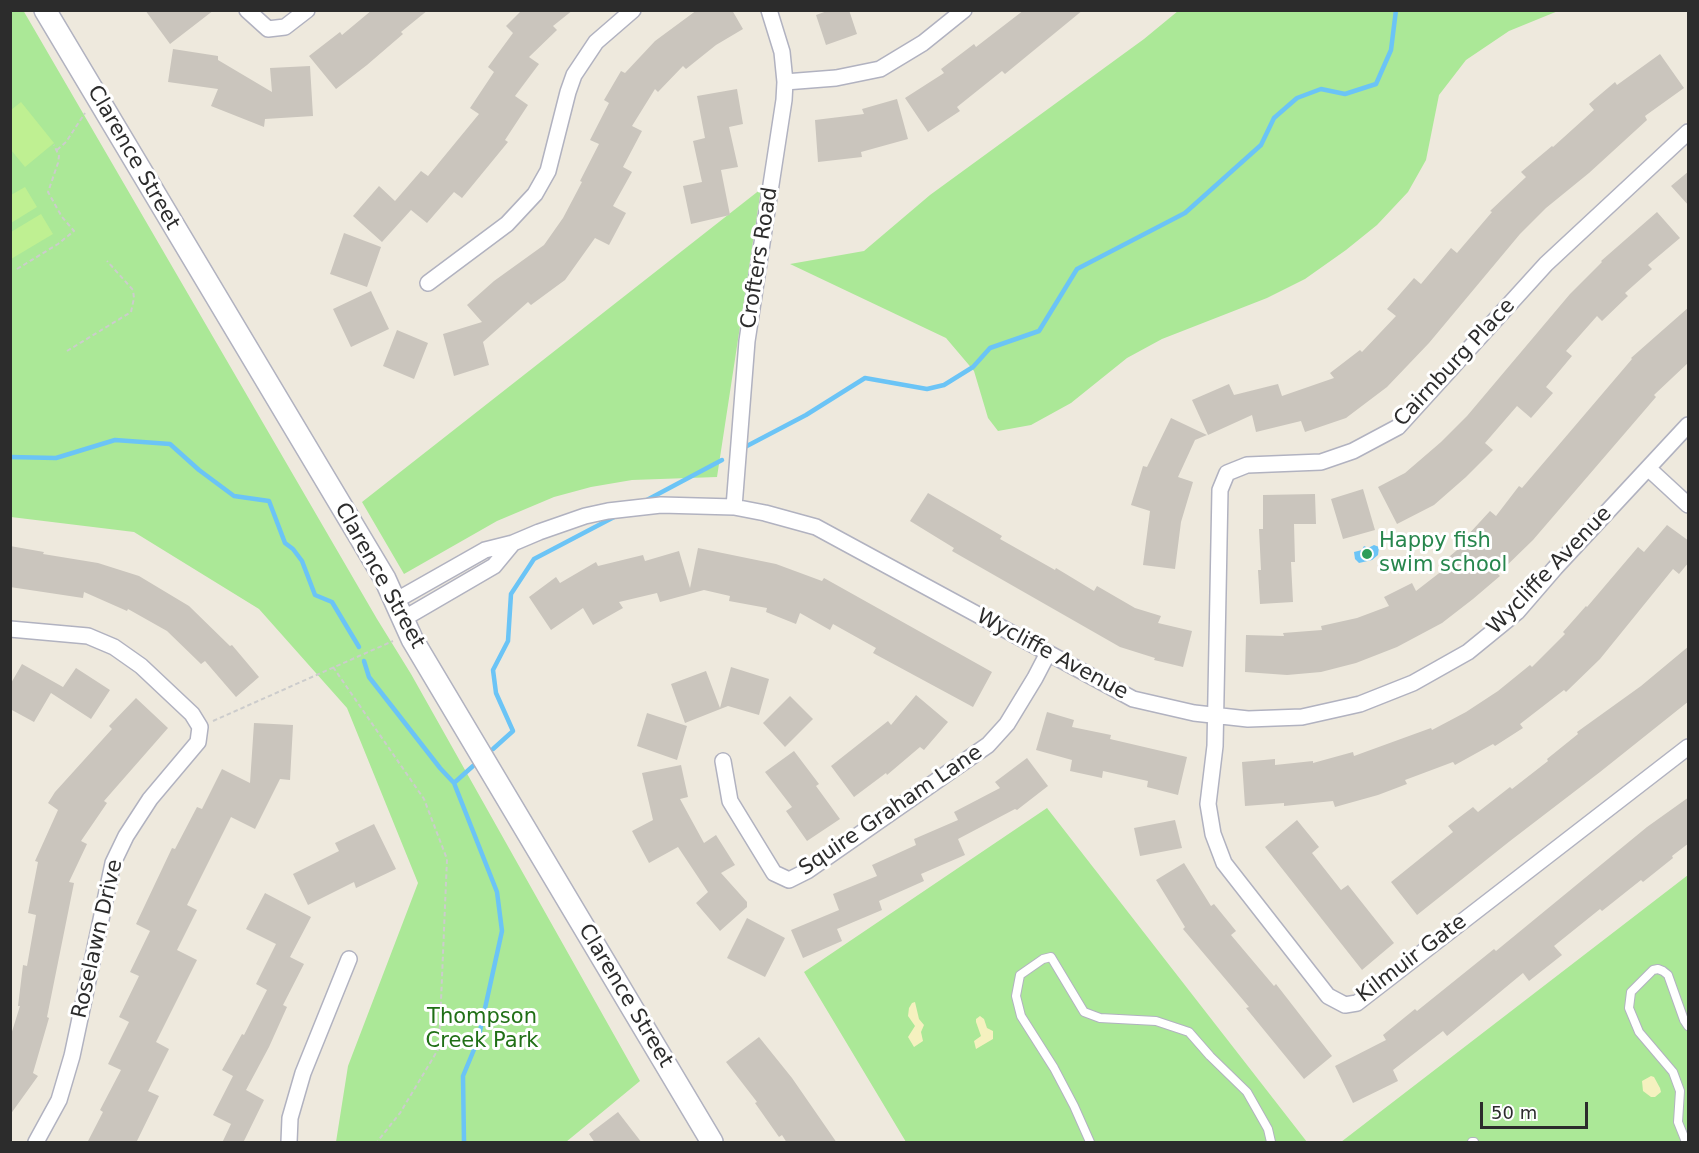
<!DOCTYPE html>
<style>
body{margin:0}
#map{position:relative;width:1699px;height:1153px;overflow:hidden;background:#eee9dd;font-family:"DejaVu Sans",sans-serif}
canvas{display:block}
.frame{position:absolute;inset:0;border:12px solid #2c2c2c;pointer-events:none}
.scale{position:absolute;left:1480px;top:1102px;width:108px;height:27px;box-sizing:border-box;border:3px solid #2c2c2c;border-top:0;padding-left:8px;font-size:18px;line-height:21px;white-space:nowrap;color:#2c2c2c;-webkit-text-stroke:4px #fff;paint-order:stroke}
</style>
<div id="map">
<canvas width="1699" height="1153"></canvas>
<div class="frame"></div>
<div class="scale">50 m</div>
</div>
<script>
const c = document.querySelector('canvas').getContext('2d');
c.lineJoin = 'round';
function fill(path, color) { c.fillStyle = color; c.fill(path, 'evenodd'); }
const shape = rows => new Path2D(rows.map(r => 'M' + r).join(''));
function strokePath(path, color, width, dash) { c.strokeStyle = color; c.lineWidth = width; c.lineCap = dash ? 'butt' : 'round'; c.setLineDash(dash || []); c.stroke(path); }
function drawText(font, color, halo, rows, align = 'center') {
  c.font = font + ' "DejaVu Sans",sans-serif'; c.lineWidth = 6; c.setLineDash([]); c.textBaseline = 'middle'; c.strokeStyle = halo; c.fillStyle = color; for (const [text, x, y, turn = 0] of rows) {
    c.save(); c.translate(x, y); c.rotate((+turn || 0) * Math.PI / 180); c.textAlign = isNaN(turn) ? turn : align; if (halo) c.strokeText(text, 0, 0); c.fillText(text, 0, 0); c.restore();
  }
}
fill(shape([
 [23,10,377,619,411,674,640,1081,566,1142,336,1142,348,1066,418,883,347,708,259,609,134,532,11,517,10,11],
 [1178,11,1558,11,1509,31,1466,60,1439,95,1426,160,1408,192,1377,225,1346,250,1305,279,1267,298,1162,339,1127,358,1071,403,1031,425,998,431,988,418,974,371,946,338,790,264,864,251,930,195,1144,39],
 [761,189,717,477,632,480,591,487,554,497,497,521,404,574,362,502],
 [1047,808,1307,1142,906,1142,804,972],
 [1688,875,1688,1142,1341,1142]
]), '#abe897');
fill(shape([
 [915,1002,919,1019,924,1025,921,1032,923,1041,914,1047,908,1037,915,1026,908,1016,909,1008,912,1003],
 [980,1016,984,1019,987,1028,993,1031,993,1039,976,1049,974,1041,981,1036,976,1022,976,1019],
 [1651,1076,1654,1077,1660,1088,1661,1092,1655,1097,1651,1097,1643,1091,1642,1081]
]), '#f5f1bf');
fill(shape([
 [21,102,54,143,25,167,11,150,11,110],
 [25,187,37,207,11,223,11,195],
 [41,214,53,234,11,259,11,232]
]), '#bff092');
fill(shape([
 [1374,545,1379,547,1378,555,1372,560,1359,563,1355,559,1354,552,1362,550,1364,546,1368,548]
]), '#6bc4f6');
strokePath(shape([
 [745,447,806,415,865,378,927,389,944,385,973,367,990,348,1039,331,1077,269,1185,213,1261,145,1274,118,1297,98,1321,89,1345,94,1376,84,1391,50,1396,10],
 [10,457,56,458,115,440,170,444,199,470,234,496,269,501,285,543,293,549,302,561,315,595,332,602,359,647],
 [645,501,722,460],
 [364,661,369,677,440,768,454,783,497,892,502,931,478,1040,463,1076,464,1142],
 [493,749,513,731,496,693,493,670,508,641,511,594,534,559,616,516],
 [454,783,473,766]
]), '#6bc4f6', 4.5);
fill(shape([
 [145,10,214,10,170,44],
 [372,10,428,10,401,32,403,34,367,65,336,89,309,56,340,32,342,35],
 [522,10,573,10,553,26,557,30,529,57,539,64,515,96,528,105,505,140,508,142,462,198,454,192,427,223,411,210,382,242,353,216,379,186,395,201,421,171,428,176,479,114,470,108,494,72,488,67,513,33,506,26],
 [697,10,732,10,743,29,716,45,686,69,683,66,658,92,655,89,632,126,642,131,623,167,632,172,613,206,626,213,609,245,595,238,565,280,531,305,528,302,483,342,489,365,454,376,443,334,482,322,467,305,494,281,544,245,563,218,582,182,580,181,599,144,590,140,609,103,604,100,621,71,625,73,655,41],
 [830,10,849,10,857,34,826,45,816,15],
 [1024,10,1083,10,1005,74,1002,71,957,107,960,111,928,132,905,98,944,73,941,69,974,44,976,47],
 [173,49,218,56,218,60,272,92,270,68,310,66,313,116,265,119,264,127,211,106,218,89,168,82],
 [1660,54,1684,88,1645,116,1647,120,1589,173,1546,208,1520,234,1429,343,1387,387,1346,418,1305,432,1301,421,1256,432,1252,415,1208,435,1192,400,1229,384,1234,395,1278,384,1282,396,1334,378,1330,373,1360,350,1362,352,1396,316,1387,309,1414,278,1421,284,1451,248,1457,253,1492,212,1490,211,1526,177,1521,172,1552,146,1553,147,1594,110,1589,104,1615,82,1617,85],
 [737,89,743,124,729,127,738,167,721,170,730,215,691,224,683,186,702,182,693,141,705,138,697,96],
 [897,99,908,139,861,152,862,157,818,162,815,120,864,114,862,109],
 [1689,171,1689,206,1671,186],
 [1657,212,1680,238,1648,265,1652,269,1625,293,1628,296,1602,321,1597,316,1566,351,1572,356,1546,387,1553,393,1531,418,1517,406,1485,443,1493,450,1466,477,1434,505,1397,524,1378,487,1405,473,1441,442,1467,416,1570,294,1602,262,1601,261],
 [344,233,381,247,367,287,330,274],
 [371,291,389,329,351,347,333,309],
 [1689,307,1689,362,1654,395,1656,397,1533,540,1498,574,1500,576,1473,599,1442,623,1397,647,1356,663,1321,672,1287,675,1245,672,1246,635,1284,636,1283,633,1322,630,1321,626,1357,618,1389,606,1384,597,1412,583,1416,591,1447,567,1443,562,1470,539,1467,536,1490,511,1496,516,1519,486,1522,488,1632,359,1631,358],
 [397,330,428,343,414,379,383,366],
 [1171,418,1207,435,1195,440,1178,477,1193,482,1181,522,1175,569,1143,565,1150,511,1131,505,1143,466,1147,467],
 [1363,489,1375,530,1343,539,1331,499],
 [928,493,1002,536,1000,539,1055,570,1056,568,1094,591,1097,586,1135,608,1161,616,1158,623,1192,631,1183,667,1154,660,1155,658,1120,647,952,551,954,548,910,521],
 [1315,494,1316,524,1294,524,1295,562,1291,562,1293,602,1260,604,1258,570,1261,570,1259,529,1263,529,1263,495],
 [1667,525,1689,541,1689,562,1679,574,1673,569,1600,659,1566,692,1564,690,1520,724,1523,728,1495,746,1493,744,1455,765,1453,762,1405,780,1407,784,1378,795,1335,807,1333,801,1284,806,1284,803,1245,806,1242,762,1275,759,1275,765,1313,761,1313,763,1353,752,1354,756,1431,728,1432,730,1466,712,1498,691,1530,665,1532,667,1565,634,1563,632,1586,606,1587,607,1638,547,1644,552],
 [10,546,44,552,43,554,98,563,139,576,189,606,230,646,232,645,259,677,236,697,205,661,201,664,167,631,128,609,127,611,84,592,83,598,10,587],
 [698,548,776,564,822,581,824,578,992,672,973,707,873,653,876,648,833,624,830,630,800,613,796,624,766,612,767,608,729,601,730,596,704,590,660,602,657,593,619,602,623,608,593,625,583,608,551,630,529,597,556,577,560,583,596,562,598,566,643,555,645,561,679,551,690,588],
 [1689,646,1689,701,1600,772,1510,841,1417,915,1391,882,1453,832,1448,826,1473,807,1478,812,1510,787,1512,789,1548,761,1547,759,1578,734,1577,732,1641,686],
 [22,664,63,687,76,668,110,690,91,719,51,693,34,722,10,709,10,685],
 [731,667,769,679,759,715,728,706,685,723,671,684,706,671,720,708],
 [916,695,948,722,924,750,920,747,887,775,886,773,854,797,831,766,888,721,891,725],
 [790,696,813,719,785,747,763,723],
 [136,698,168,728,104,801,107,803,81,841,87,844,69,882,74,883,47,1017,49,1018,33,1073,38,1076,10,1115,10,1038,20,1006,18,1006,23,965,27,966,36,915,28,913,38,862,35,861,58,810,48,803,55,792,112,729,109,726],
 [1047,712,1074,720,1072,727,1111,735,1110,739,1187,757,1178,795,1147,787,1148,781,1103,771,1102,778,1070,771,1072,760,1036,750],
 [647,713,687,726,677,760,637,746],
 [254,723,293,725,290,780,280,779,255,829,231,817,187,905,197,910,177,950,197,960,156,1042,169,1049,148,1091,159,1096,136,1143,87,1143,103,1112,100,1110,121,1070,108,1064,129,1022,119,1017,139,976,130,972,150,931,136,924,172,848,175,849,197,807,202,809,222,769,250,783],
 [794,751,819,784,816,786,840,819,807,841,786,811,792,807,765,772],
 [1027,758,1048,786,1017,810,1015,809,958,839,965,855,921,874,924,881,879,901,882,910,837,929,842,941,803,958,791,930,839,910,833,894,877,876,872,865,916,845,914,839,958,820,954,812,1000,788,995,782],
 [681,765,688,797,680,799,704,843,716,835,735,865,721,873,747,902,747,907,720,931,696,903,708,892,678,847,649,863,632,831,653,820,642,773],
 [1689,797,1689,843,1672,856,1673,858,1643,882,1641,880,1602,911,1600,909,1554,946,1562,955,1529,981,1523,973,1447,1036,1443,1031,1393,1070,1398,1081,1353,1103,1335,1066,1386,1040,1383,1035,1415,1009,1417,1011,1494,949,1496,951,1647,827],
 [1175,820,1182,848,1140,856,1134,828],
 [1297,820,1319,847,1312,853,1341,890,1348,885,1394,943,1362,970,1265,847],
 [374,824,396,869,356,888,354,882,308,905,293,874,339,851,335,843],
 [1184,863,1211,906,1214,904,1236,931,1231,935,1274,986,1276,984,1332,1056,1304,1079,1246,1008,1249,1007,1183,929,1185,927,1156,880],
 [265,893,311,917,290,957,304,964,283,1005,287,1007,269,1047,246,1090,264,1100,243,1143,222,1143,231,1124,213,1115,233,1076,222,1070,242,1034,244,1035,267,990,256,984,276,944,246,929],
 [747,918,785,938,765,977,727,958],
 [759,1037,792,1078,837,1143,787,1143,782,1135,779,1137,755,1103,757,1102,726,1062],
 [618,1112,642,1143,595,1143,589,1134]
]), '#cac5bd');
const lane = shape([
 [1090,1142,1074,1106,1054,1068,1021,1016,1016,996,1020,975,1043,959,1051,957,1084,1012,1100,1018,1156,1021,1189,1032,1210,1056,1247,1092,1268,1129,1271,1142],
 [1472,1142,1474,1142],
 [1686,1142,1678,1122,1680,1091,1673,1072,1639,1032,1629,1008,1631,992,1653,970,1658,969,1663,971,1668,975,1684,1020,1688,1026]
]);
const street = shape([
 [247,10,268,29,285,27,307,10],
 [785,82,836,78,880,69,923,43,964,10],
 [1688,132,1546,264,1398,427,1353,451,1321,462,1247,465,1227,473,1220,490,1215,746,1208,804,1213,834,1224,863,1328,996,1345,1005,1357,1003,1688,747],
 [428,283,507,224,535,194,548,171,568,92,574,75,596,42,633,10],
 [1649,469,1688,505],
 [734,507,747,341,784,100,785,82,782,52,769,10],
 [395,601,485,550,513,543,539,532,585,516,608,511,661,505,734,507,765,513,816,527,1133,699,1194,713,1248,719,1302,717,1360,704,1413,683,1468,652,1517,612,1555,568,1688,425],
 [403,619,494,566,513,543],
 [10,629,88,636,114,647,141,666,192,714,200,727,198,742,150,799,126,836,113,863,72,1056,59,1100,36,1142],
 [723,761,730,801,774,873,789,880,807,871,988,745,1007,724,1035,678,1048,653],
 [289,1142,290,1118,303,1073,349,959]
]);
const secondary = shape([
 [45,10,385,579,412,639,712,1142]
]);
strokePath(lane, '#b1b2c0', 10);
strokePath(street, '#b1b2c0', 18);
strokePath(secondary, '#b1b2c0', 24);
strokePath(shape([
 [57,150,66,142,85,113],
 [17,269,58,244,74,231,62,217,48,192,58,163,59,156,54,145],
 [67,351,131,312,134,298,133,290,107,261],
 [333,667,424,799,447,859,439,1048,400,1113,377,1142],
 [213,721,393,641]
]), '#ccc', 2, [4.5, 3]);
strokePath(lane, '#fff', 8);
strokePath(street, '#fff', 15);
strokePath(secondary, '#fff', 21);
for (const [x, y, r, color] of [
 [1367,554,6,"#2e9e5b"]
]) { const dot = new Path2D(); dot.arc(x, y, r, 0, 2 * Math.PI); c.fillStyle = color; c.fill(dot); strokePath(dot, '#fff', 2); }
drawText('21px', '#2c2c2c', '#fff', [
 ["Clarence Street",133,158,60],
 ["Crofters Road",760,258,-81],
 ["Cairnburg Place",1455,363,-47],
 ["Wycliffe Avenue",1550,571,-46],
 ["Clarence Street",379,576,61],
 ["Wycliffe Avenue",1052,655,28],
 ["Squire Graham Lane",891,811,-34],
 ["Roselawn Drive",98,939,-77],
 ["Kilmuir Gate",1412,959,-37],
 ["Clarence Street",625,996,59]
]);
drawText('21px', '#27864d', '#fff', [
 ["Happy fish",1379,542],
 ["swim school",1379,566]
], 'left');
drawText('21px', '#206f16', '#fff', [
 ["Thompson",482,1018],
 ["Creek Park",482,1042]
]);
</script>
